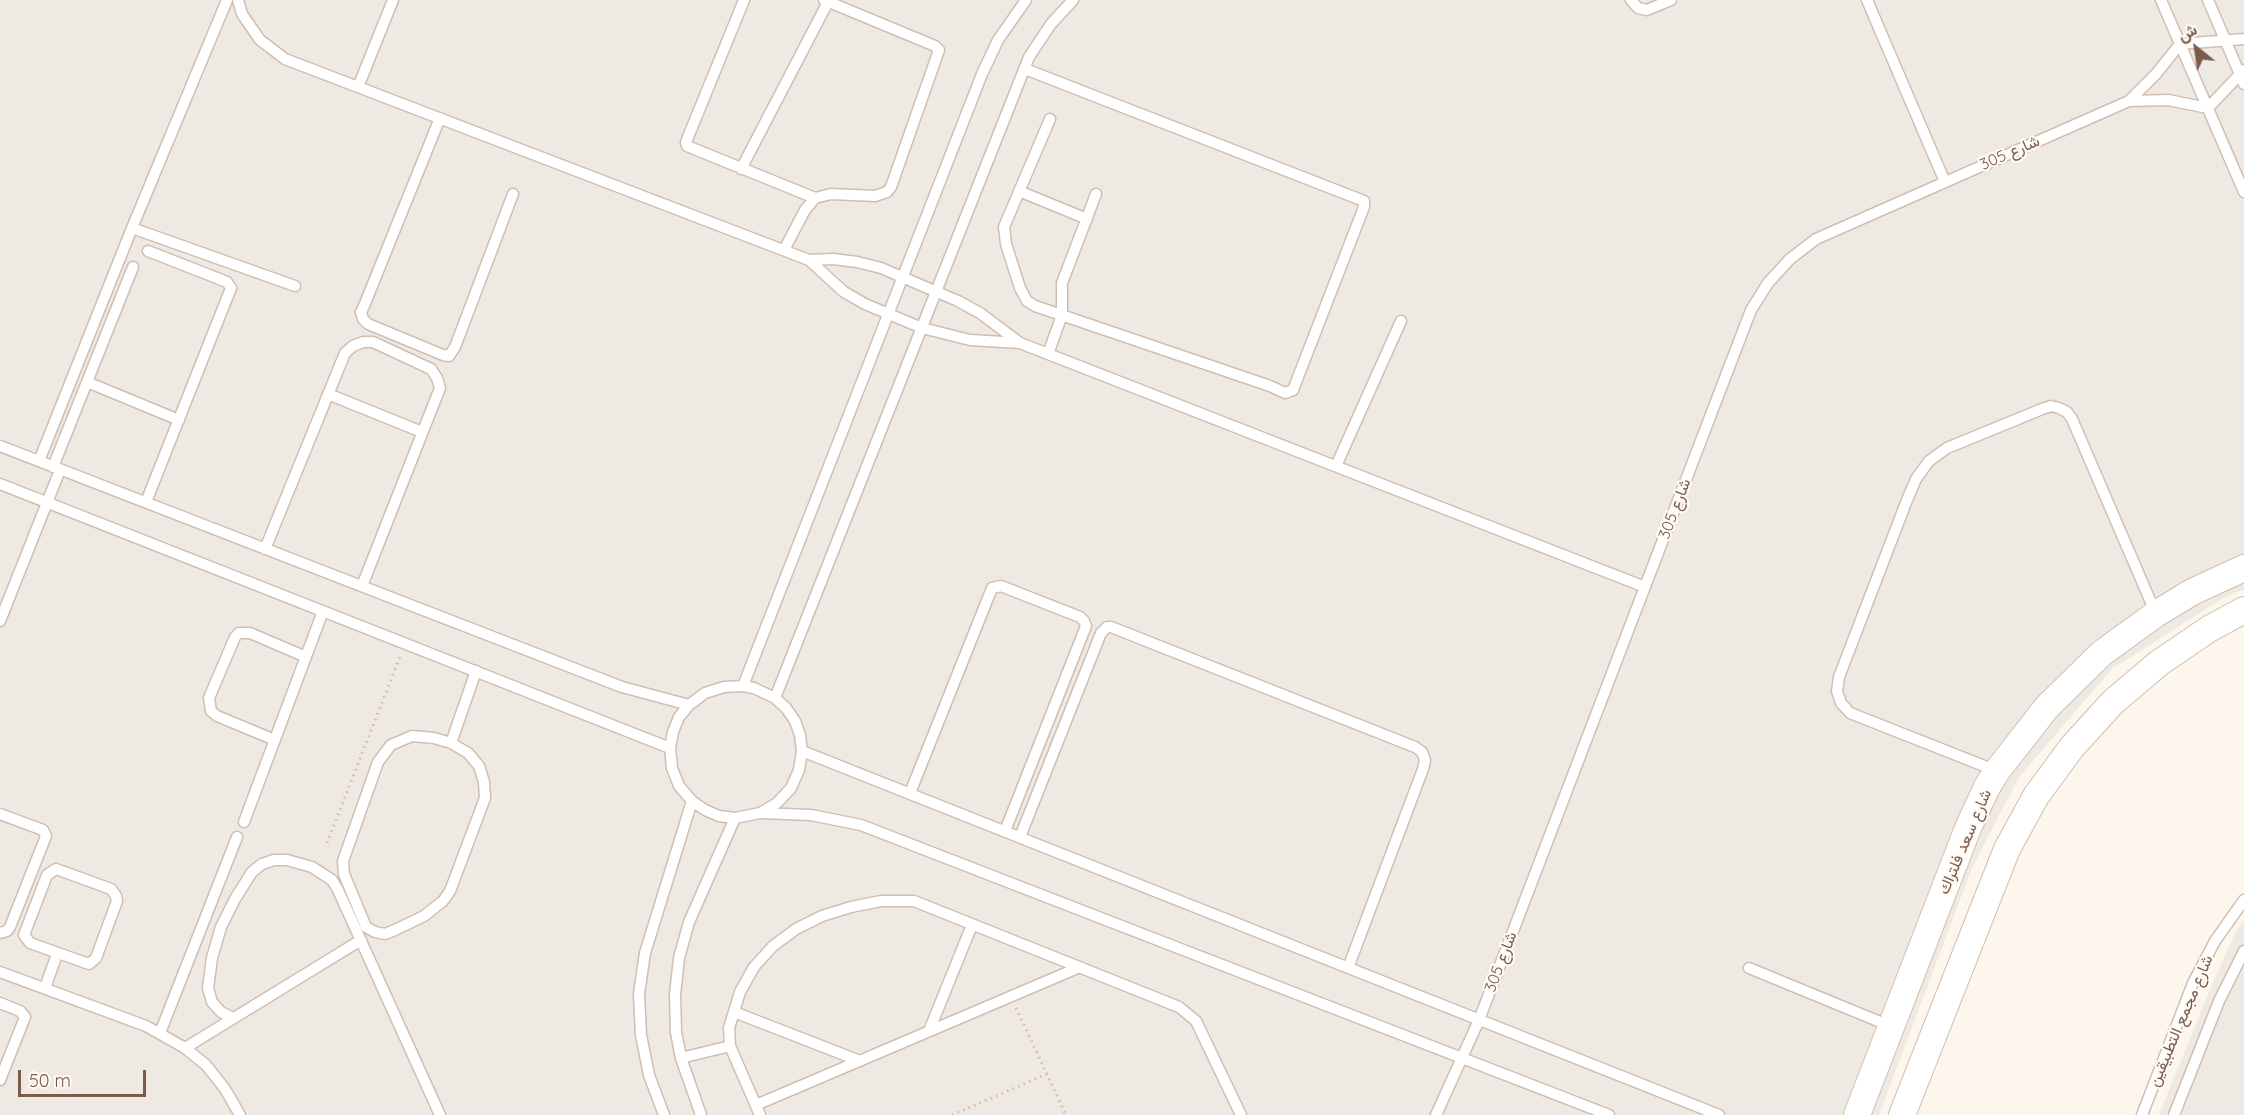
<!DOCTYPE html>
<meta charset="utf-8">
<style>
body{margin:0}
#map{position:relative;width:2244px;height:1115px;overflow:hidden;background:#fdf6ec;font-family:Quicksand,Vazirmatn,sans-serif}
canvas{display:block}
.north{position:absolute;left:2166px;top:18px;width:60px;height:60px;-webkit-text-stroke:4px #fffaf3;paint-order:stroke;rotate:330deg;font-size:16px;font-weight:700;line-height:24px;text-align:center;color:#7a5c4d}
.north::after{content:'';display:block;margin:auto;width:21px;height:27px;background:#7a5c4d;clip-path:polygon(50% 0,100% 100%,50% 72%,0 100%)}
.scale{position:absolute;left:18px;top:1070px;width:128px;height:27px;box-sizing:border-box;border:3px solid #7a5c4d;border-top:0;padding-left:8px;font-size:18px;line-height:21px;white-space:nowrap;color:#7a5c4d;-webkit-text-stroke:4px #fffaf3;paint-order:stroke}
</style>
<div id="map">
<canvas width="2244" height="1115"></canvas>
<div class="north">ش</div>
<div class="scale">50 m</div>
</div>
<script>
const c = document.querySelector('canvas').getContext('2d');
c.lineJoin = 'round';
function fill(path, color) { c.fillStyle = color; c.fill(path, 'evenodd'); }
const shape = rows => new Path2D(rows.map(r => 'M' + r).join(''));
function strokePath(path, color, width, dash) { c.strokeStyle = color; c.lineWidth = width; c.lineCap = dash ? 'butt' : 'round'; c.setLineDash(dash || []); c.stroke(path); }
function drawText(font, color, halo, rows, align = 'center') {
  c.font = font + ' Quicksand,Vazirmatn,sans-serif'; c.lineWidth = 4.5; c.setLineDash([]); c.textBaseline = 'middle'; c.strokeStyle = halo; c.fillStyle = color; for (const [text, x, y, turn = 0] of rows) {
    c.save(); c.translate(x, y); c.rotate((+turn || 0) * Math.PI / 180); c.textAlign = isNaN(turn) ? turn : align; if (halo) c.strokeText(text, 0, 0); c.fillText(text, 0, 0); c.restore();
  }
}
fill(shape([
 [0,0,2244,0,2244,589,2222,599,2112,669,2019,777,1972,868,1879,1115,0,1115],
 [2244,921,2244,1115,2159,1115,2210,989,2237,929]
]), '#efe9e4');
const service = shape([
 [238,0,242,14,260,40,285,59,809,260,833,259,857,262,881,268,958,301,980,313,1020,343,1645,587],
 [744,0,686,142,687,146,815,198],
 [1631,0,1638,8,1647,10,1671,0],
 [1867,0,1945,182],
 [2161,0,2244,192],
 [2208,0,2244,84],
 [1025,69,1364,201,1364,207,1293,390,1285,393,1270,386,1035,306,1027,301,1020,288,1006,244,1004,227,1050,119],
 [358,87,393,0],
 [2129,101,2168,100,2208,108,2244,70],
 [440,118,364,306,361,312,363,319,368,324,443,355,449,356,455,347,513,194],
 [741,169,828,2],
 [1019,191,1087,219],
 [132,228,295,286],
 [784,250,805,210,815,198,831,194,875,196,887,192,891,187,939,50,935,46,824,0],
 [809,260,844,292,865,304,922,328,970,340,1020,343],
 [1048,354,1062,315,1062,283,1096,194],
 [87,382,179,420],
 [328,394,422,432],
 [0,446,622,687,689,705],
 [39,461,132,228,227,0],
 [1336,466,1401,321],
 [53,467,133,267],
 [0,484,670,748],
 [146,502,231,288,227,282,148,251],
 [265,549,345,353,353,346,363,342,373,342,431,369,437,378,440,388,362,586],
 [0,621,60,470],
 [743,686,982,74,998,40,1026,0],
 [775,698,1029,57,1051,24,1073,0],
 [412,736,434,738,451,743,468,753,479,766,484,782,485,798,450,891,443,901,424,916,395,930,385,934,375,932,366,927,344,874,343,861,378,762,391,745,412,736],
 [275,740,217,716,211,711,209,698,235,637,239,633,250,633,306,657],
 [451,743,476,671],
 [802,751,1719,1115],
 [1997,771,1850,713,1841,703,1837,691,1839,677,1907,500,1916,479,1929,461,1947,448,2042,409,2051,406,2059,408,2067,412,2072,419,2156,614],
 [910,793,992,588,1001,586,1080,617,1084,621,1086,626,1005,831],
 [760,813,777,803,791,788,799,770,802,751,800,735,795,721,786,708,775,698,754,688,743,686,724,687,705,693,689,705,679,717,673,732,670,748,672,768,679,786,692,801,705,810,719,816,735,818,760,813,811,815,861,825,1609,1115],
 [0,814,43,830,46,836,10,927,7,931,0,933],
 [244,822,323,611],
 [1020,837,1101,633,1107,627,1111,627,1415,747,1422,752,1425,760,1423,769,1348,968],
 [56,869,111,889,116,896,117,901,96,958,89,964,30,943,24,935,47,875,56,869],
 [1749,968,1890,1026],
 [0,972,146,1026,185,1048,206,1065,225,1089,240,1115],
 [45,988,57,954],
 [0,1003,20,1011,25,1017,0,1080],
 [734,1012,860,1061],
 [233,1018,221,1012,212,1002,208,988,212,958,221,927,235,899,252,872,262,864,274,860,287,860,312,867,332,880,338,890,440,1115],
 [929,1031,972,925],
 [160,1033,237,837],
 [185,1048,361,940],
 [681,1058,730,1046],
 [756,1105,1080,967],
 [664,1115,649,1075,641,1035,639,994,645,953,692,801],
 [701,1115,681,1058,676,1032,675,995,679,958,689,922,735,818],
 [760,1115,730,1046,729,1028,740,992,754,967,773,946,796,929,822,916,851,907,881,901,914,901,1179,1007,1196,1021,1241,1115],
 [1436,1115,1479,1020,1751,310,1768,283,1790,259,1816,239,2129,101,2156,74,2180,44,2244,39],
 [2142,1115,2193,983,2215,941,2244,900],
 [2174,1115,2219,1001,2244,951]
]);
const tertiary = shape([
 [1857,1115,1968,828,1987,787,1997,771,2047,707,2102,653,2156,614,2192,592,2244,568],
 [1902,1115,2007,849,2036,796,2072,747,2113,702,2159,663,2209,629,2244,610]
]);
strokePath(service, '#d1beb0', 13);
strokePath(tertiary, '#d1beb0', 28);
strokePath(shape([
 [327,843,401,654],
 [1016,1008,1066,1115],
 [952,1115,1047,1074]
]), '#d9b8a5', 3, [1.5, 4.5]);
strokePath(service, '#fff', 10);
strokePath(tertiary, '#fff', 26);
drawText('16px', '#7a5c4d', '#fffaf3', [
 ["شارع 305",2010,153,-24],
 ["شارع 305",1675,509,-69],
 ["شارع سعد فلتراك",1965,842,-67],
 ["شارع 305",1501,962,-69],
 ["شارع مجمع التطبيقين",2181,1021,-67]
]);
</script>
